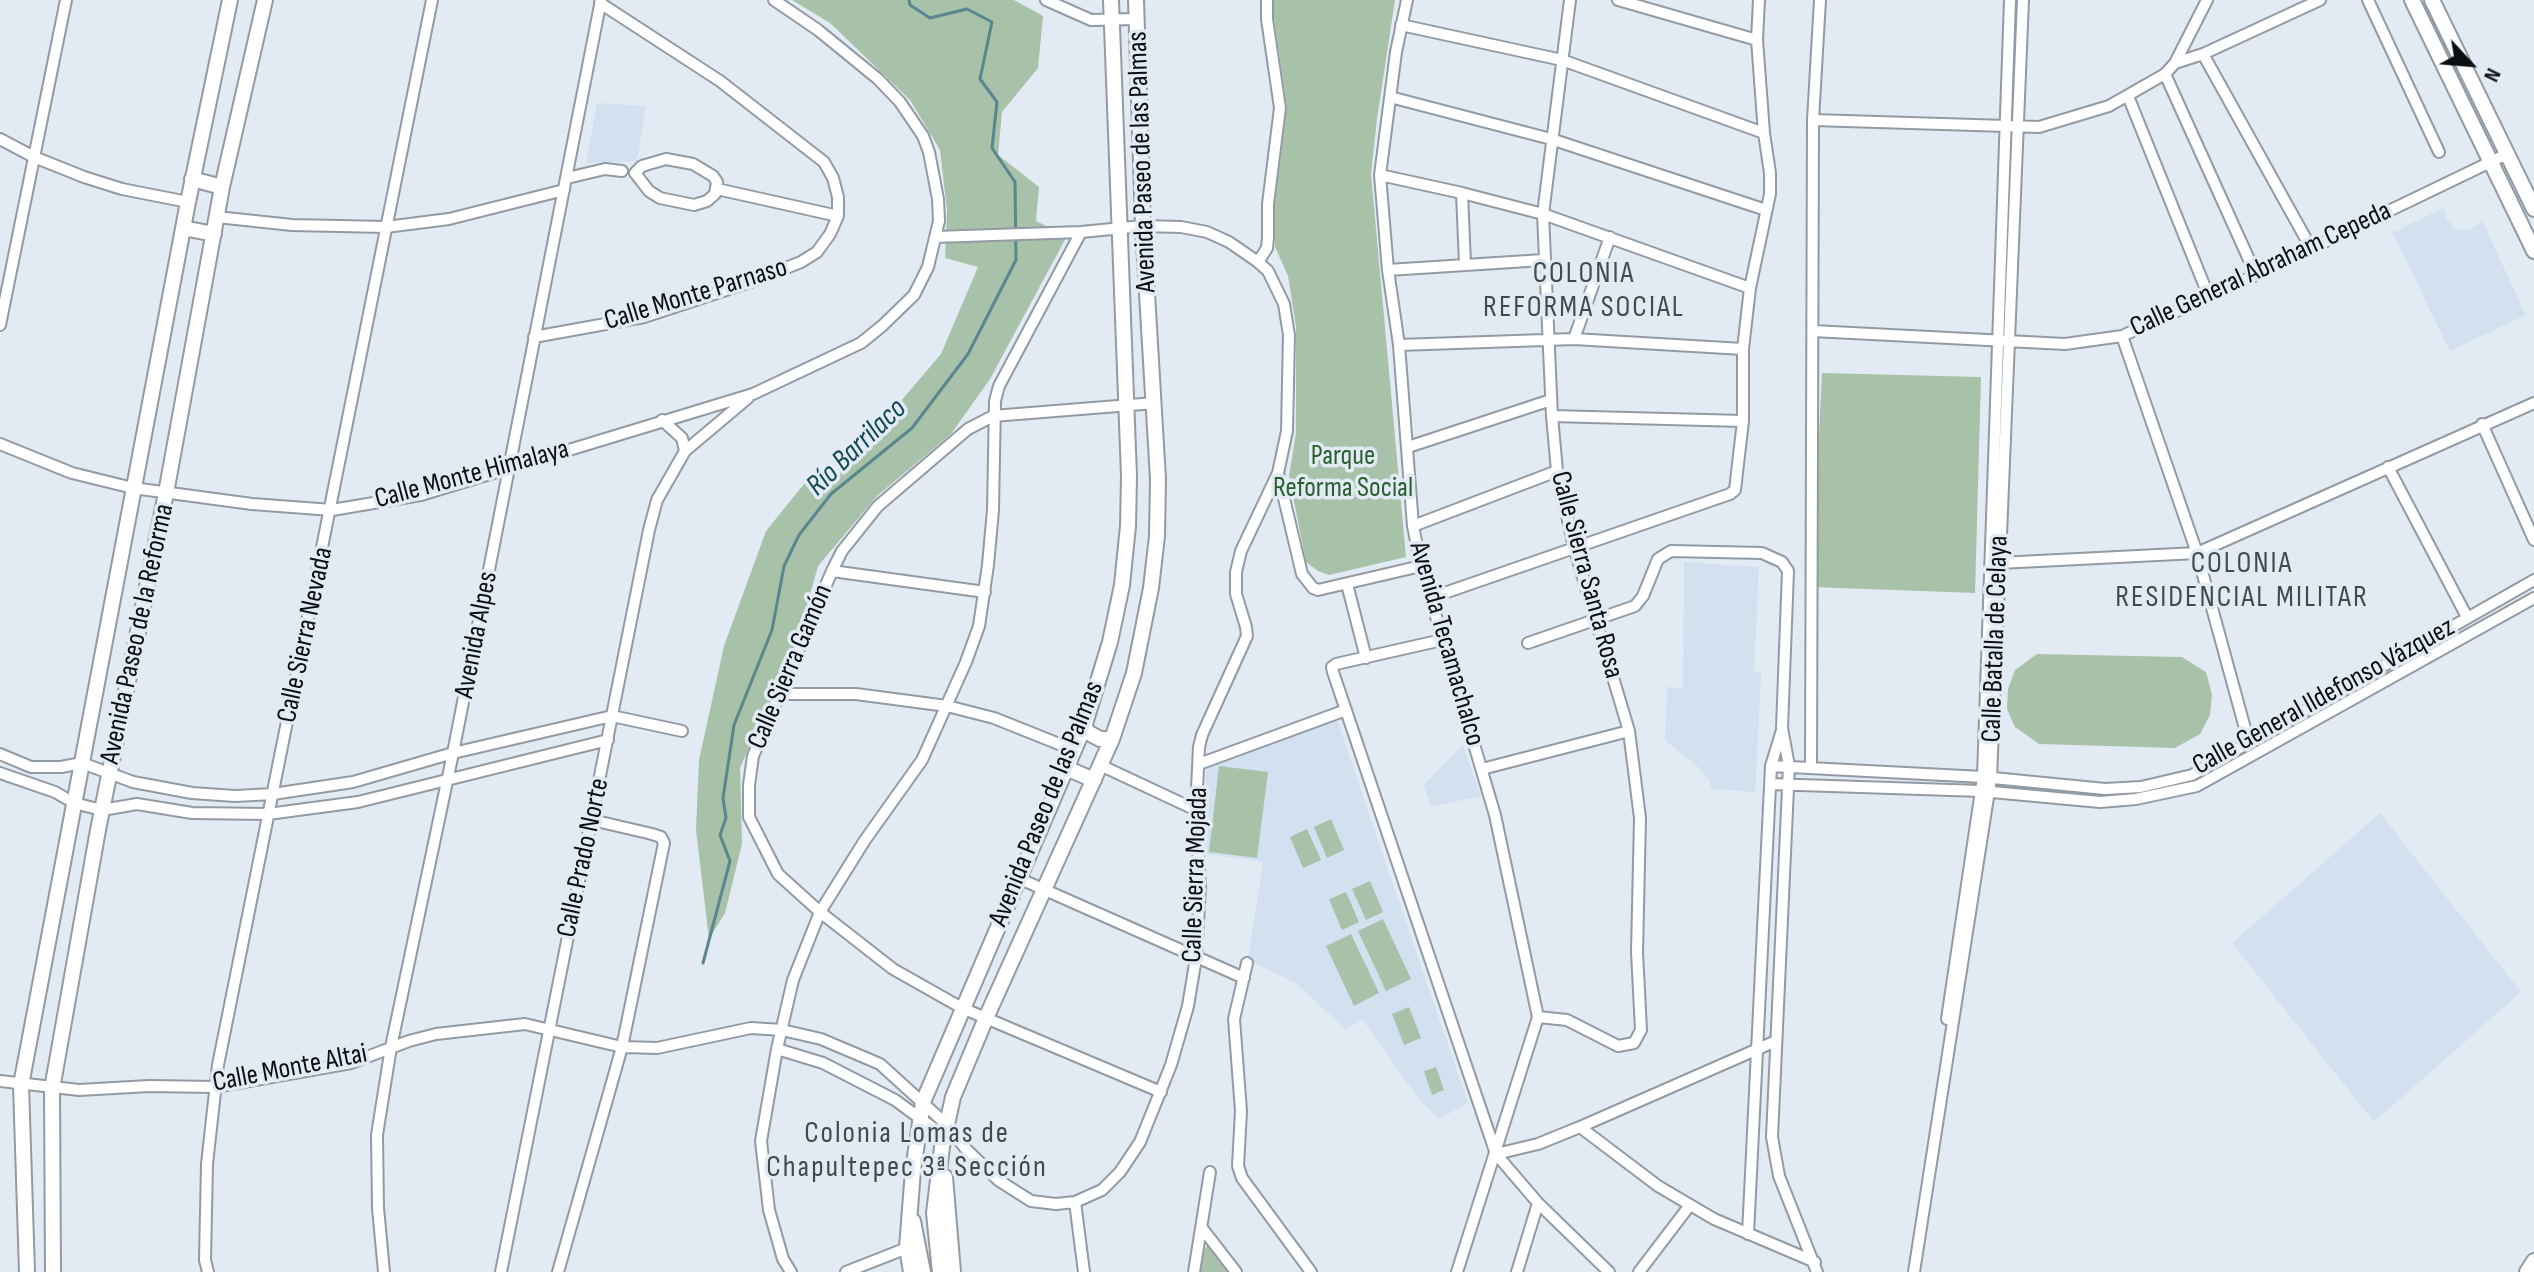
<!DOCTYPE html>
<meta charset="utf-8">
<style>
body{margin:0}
#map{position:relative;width:2534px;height:1272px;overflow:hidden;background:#e2ebf4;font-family:"Sofia Sans Condensed",sans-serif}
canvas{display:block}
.north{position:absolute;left:2430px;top:24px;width:80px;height:80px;-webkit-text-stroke:6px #e2ebf4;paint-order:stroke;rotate:116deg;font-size:22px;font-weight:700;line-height:32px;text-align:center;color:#0c0f12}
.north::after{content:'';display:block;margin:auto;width:28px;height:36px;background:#0c0f12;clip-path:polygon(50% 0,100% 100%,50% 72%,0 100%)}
</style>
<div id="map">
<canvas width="2534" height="1272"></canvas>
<div class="north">N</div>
</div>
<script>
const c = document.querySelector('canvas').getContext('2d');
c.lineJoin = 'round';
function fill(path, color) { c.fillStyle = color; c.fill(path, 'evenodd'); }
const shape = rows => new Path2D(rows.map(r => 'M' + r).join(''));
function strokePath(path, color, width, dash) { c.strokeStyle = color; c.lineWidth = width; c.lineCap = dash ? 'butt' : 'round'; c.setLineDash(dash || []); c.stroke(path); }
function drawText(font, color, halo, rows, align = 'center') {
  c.font = font + ' "Sofia Sans Condensed",sans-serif'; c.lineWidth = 7; c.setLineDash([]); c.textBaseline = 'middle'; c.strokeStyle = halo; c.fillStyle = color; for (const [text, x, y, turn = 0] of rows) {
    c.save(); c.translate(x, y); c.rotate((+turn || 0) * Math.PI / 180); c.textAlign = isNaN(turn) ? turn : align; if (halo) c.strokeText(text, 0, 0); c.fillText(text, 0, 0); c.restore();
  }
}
fill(shape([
 [597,103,646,106,637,161,586,163],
 [2444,208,2446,219,2456,229,2469,230,2482,221,2526,315,2450,351,2389,226,2394,232],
 [1684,562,1759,567,1754,671,1761,672,1761,678,1755,792,1711,789,1710,781,1695,764,1665,740,1667,687,1683,688],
 [1337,720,1468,1103,1439,1119,1420,1101,1363,1020,1345,1029,1296,983,1248,960,1263,862,1206,854,1206,769],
 [1463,745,1481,796,1431,807,1424,785],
 [2380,813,2521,992,2374,1122,2232,943]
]), '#d2e0ef');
fill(shape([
 [792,0,1014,0,1043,16,1038,68,1002,112,998,155,1039,187,1036,221,1067,236,990,379,951,434,877,496,818,566,801,627,740,768,742,844,725,913,709,939,696,830,699,760,724,646,766,531,804,484,827,488,941,354,978,267,945,258,947,210,940,150,910,100,830,23],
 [1274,0,1395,0,1377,119,1371,174,1406,557,1329,575,1318,571,1306,562,1289,476,1296,433,1296,326,1288,276,1275,247,1275,203,1287,107,1274,18],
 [1822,373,1981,377,1975,593,1812,587],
 [2037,654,2182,657,2206,672,2212,695,2210,715,2200,734,2175,748,2039,744,2015,727,2007,709,2008,689,2015,670],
 [1219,766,1268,772,1257,858,1209,852],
 [1331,819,1344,850,1327,858,1314,827],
 [1307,829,1321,860,1303,868,1290,837],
 [1370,881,1383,912,1366,920,1352,889],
 [1346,892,1359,922,1342,930,1329,899],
 [1383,919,1411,979,1386,991,1358,931],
 [1351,934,1379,993,1354,1006,1326,946],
 [1409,1007,1421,1038,1404,1045,1392,1014],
 [1436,1067,1444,1090,1432,1095,1424,1071],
 [1208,1245,1229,1272,1200,1272,1203,1251]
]), '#a8c2a9');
strokePath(shape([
 [703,963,730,861,720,835,726,818,723,798,734,725,772,630,784,566,799,535,831,494,912,428,968,354,1016,260,1015,182,992,148,997,102,980,79,992,22,967,9,930,18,910,5,909,0]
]), '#5a868f', 3);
const street = shape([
 [1046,0,1091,20,1137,19],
 [1407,0,1396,52,1380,175,1388,270,1399,345,1413,526,1421,566,1495,815,1538,1017,1457,1272],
 [1618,0,1757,40],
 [2368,0,2439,152],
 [1401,25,1562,60,1764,133],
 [2203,54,2311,248],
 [2175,63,2203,54,2320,0],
 [2165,74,2256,275],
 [2128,96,2209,297],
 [1390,97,1551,139,1766,210],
 [1813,120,2039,127,2109,106,2165,74,2175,63,2207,0],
 [0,139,34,157,84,177,122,189,188,202],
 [666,159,693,164,713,176,717,182,715,194,707,201,694,205,660,198,649,191,635,173,642,166,666,159],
 [1380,175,1462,193,1543,214,1750,288],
 [567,178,605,169,622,171],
 [717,189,838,216],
 [1462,193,1465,264],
 [217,217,292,225,386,227,449,219,564,190],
 [1258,262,1267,248,1268,238,1268,204,1280,108,1267,19,1267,0],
 [1388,270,1543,260],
 [0,325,66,0],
 [1813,331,2065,344,2122,336,2256,275,2507,154],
 [2122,336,2197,553,2249,743],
 [534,337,644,317,756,280,801,262,817,252,830,234,838,216,838,197,833,178,824,162,720,81,600,3],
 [1574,339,1610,237],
 [1399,345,1574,339,1743,349],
 [1155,403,993,416,968,429,878,506,842,551,832,571,753,756,749,785,749,817,778,874,820,912,893,969,962,1008,1161,1092],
 [1552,416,1743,421],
 [662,420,682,438,685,451],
 [2482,424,2534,540],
 [0,444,72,473,133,488,252,504,332,510,421,495,753,394,861,343,882,326,914,295,928,267,939,221,938,199,929,152,923,136,900,102,878,79,818,30,774,0],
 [1408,447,1551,400],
 [2388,467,2467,617],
 [1278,473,1302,574,1313,588,1318,590,1421,566],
 [1413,526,1557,471],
 [1999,563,2197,553,2534,403],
 [832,571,985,592],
 [1347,584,1366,658],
 [1430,598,1730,494,1735,490,1743,421,1743,349,1750,288,1770,194,1770,173,1764,133,1757,40,1759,0],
 [1442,640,1336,664,1332,667,1333,672,1496,1154,1538,1203,1609,1272],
 [1528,643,1635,606,1643,596,1658,559,1671,551,1762,553,1782,562,1788,571,1782,728,1789,766,1772,1137,1779,1176,1817,1272],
 [780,694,856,694,947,706,994,718,1074,750],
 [0,754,31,767,61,767,82,763,133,782,192,793,235,796,273,794,353,782,453,753,612,716,682,731],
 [1199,764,1346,710],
 [1100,765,1196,810],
 [1771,766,1983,777,2105,789,2141,787,2192,775,2534,580],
 [1811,767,1813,120,1820,0],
 [1482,769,1629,731],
 [0,773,55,792,74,803,102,810,137,804,192,813,268,814,358,802,608,740],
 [1770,784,1981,791,2100,802,2136,799,2197,786,2534,598],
 [1018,878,1244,978],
 [1247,963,1234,1019,1241,1111,1238,1166,1242,1178,1311,1272],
 [1538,1017,1567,1020,1618,1046,1634,1043,1641,1030,1637,952,1640,818,1629,731,1574,547,1557,471,1552,416,1543,214,1570,0],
 [1947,1019,1983,777,2010,0],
 [777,1049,823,1063,895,1100,944,1136],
 [0,1081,79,1090,149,1086,215,1087,351,1063,409,1041,436,1034,525,1024,622,1047,657,1048,751,1028,782,1030,821,1039,880,1064,946,1124,965,1148,998,1180,1031,1201,1056,1204,1075,1202,1102,1190,1120,1172,1140,1142,1171,1065,1188,1006,1196,958,1200,887,1196,810,1199,747,1202,735,1247,636,1246,627,1236,594,1236,572,1241,551,1278,473,1287,431,1289,335,1284,304,1268,271,1258,262,1229,242,1207,232,1181,227,1143,226,1081,232,935,237],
 [1580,1127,1658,1186,1714,1219,1815,1262],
 [1496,1154,1538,1144,1580,1127,1776,1041],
 [1075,1202,1084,1272],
 [1202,1228,1236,1272],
 [1748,1234,1771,766,1782,730],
 [208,1272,205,1260,207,1164,218,1065,432,0],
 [384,1272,378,1208,377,1135,391,1047,453,753,601,0],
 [501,1272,649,530,657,500,685,451,748,398],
 [558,1272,622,1047,664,843,661,837,652,834,592,820],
 [791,1272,783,1259,769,1210,761,1141,777,1049,793,980,820,912,865,840,922,760,966,662,979,626,988,565,993,510,995,401,999,386,1081,232],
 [846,1272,907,1248],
 [1194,1272,1210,1172],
 [1517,1272,1538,1203],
 [1639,1272,1690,1205],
 [1914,1272,1991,778,2023,0]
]);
const secondary = shape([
 [2412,0,2534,251],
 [2432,0,2534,209],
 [192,179,222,187],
 [183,228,214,234],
 [1084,727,1089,733,1100,739,1112,739],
 [1066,768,1094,780],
 [945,1177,953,1272],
 [913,1221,923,1272],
 [27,1272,21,1085,188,202,230,0],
 [53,1272,52,1089,98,830,166,493,222,187,265,0],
 [911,1272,907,1248,913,1170,923,1102,1084,727,1110,642,1122,585,1128,526,1129,476,1111,0],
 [940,1272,934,1213,942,1147,953,1097,986,1018,1112,739,1134,673,1151,588,1157,536,1158,479,1143,226,1136,0],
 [2527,1272,2534,1261]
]);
strokePath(street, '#929aa3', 14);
strokePath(secondary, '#929aa3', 18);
strokePath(street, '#fff', 10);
strokePath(secondary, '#fff', 14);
drawText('28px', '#0c0f12', '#e2ebf4', [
 ["Avenida Paseo de las Palmas",1143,162,-92],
 ["Calle General Abraham Cepeda",2261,270,-25],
 ["Calle Monte Parnaso",696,295,-17],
 ["Calle Monte Himalaya",472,475,-15],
 ["Calle Sierra Santa Rosa",1586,575,75],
 ["Avenida Paseo de la Reforma",138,634,-78],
 ["Calle Sierra Nevada",306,635,-78],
 ["Avenida Alpes",477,635,-79],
 ["Calle Batalla de Celaya",1996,639,-88],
 ["Avenida Tecamachalco",1446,644,74],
 ["Calle Sierra Gamón",791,667,-67],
 ["Calle General Ildefonso Vázquez",2324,697,-29],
 ["Avenida Paseo de las Palmas",1047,804,-68],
 ["Calle Prado Norte",584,858,-78],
 ["Calle Sierra Mojada",1196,875,-88],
 ["Calle Monte Altai",290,1069,-11]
]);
drawText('28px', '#295f2f', '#e2ebf4', [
 ["Parque",1343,457],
 ["Reforma Social",1343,489]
]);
c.letterSpacing = '2px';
drawText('30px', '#424950', '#e2ebf4', [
 ["COLONIA",1584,274],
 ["REFORMA SOCIAL",1584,308],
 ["COLONIA",2242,564],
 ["RESIDENCIAL MILITAR",2242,598],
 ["Colonia Lomas de",907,1134],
 ["Chapultepec 3ª Sección",907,1168]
]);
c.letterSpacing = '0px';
drawText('italic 30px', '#134a52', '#e2ebf4', [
 ["Río Barrilaco",857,448,-44]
]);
</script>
